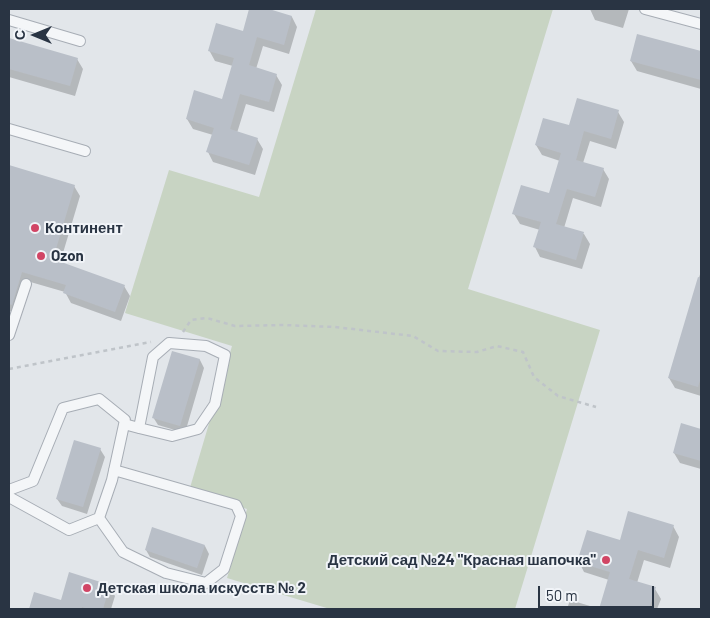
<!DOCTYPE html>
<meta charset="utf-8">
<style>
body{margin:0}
#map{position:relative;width:710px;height:618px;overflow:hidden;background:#e2e6ea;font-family:Barlow,sans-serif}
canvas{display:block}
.frame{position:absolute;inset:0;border:10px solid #293443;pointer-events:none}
.north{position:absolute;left:10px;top:10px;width:50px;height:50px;-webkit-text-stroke:4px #f1f4f8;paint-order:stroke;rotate:270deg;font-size:14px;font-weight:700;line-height:20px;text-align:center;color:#293443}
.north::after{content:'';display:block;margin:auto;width:18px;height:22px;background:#293443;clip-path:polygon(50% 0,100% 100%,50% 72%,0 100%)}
.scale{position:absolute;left:538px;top:586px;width:116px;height:22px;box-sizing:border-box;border:2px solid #293443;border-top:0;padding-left:6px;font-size:15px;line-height:18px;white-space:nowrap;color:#293443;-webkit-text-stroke:4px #f1f4f8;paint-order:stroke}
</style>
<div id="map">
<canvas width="710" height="618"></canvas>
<div class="frame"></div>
<div class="north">С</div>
<div class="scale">50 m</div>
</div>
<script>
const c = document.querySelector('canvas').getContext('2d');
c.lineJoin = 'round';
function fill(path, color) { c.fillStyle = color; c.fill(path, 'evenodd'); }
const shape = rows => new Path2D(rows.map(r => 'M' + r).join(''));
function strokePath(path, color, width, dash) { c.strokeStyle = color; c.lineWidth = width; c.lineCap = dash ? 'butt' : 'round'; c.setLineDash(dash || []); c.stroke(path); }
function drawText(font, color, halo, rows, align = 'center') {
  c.font = font + ' Barlow,sans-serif'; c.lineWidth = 4; c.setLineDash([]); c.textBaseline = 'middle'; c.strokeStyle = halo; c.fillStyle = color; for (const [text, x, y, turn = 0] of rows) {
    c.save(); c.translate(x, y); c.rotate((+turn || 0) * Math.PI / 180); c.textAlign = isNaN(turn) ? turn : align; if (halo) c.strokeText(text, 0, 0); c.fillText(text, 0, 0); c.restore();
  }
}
fill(shape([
 [316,9,553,9,468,289,600,330,515,609,330,609,227,578,247,509,189,491,232,346,125,313,169,170,259,197]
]), '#c8d4c3');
fill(shape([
 [250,9,264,9,292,17,297,27,289,54,263,46,256,69,276,75,282,85,274,112,246,104,237,133,257,139,263,149,255,175,213,162,208,152,213,135,193,129,187,119,223,100,233,66,215,61,209,50,244,32],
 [590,9,629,9,623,28,595,20],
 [638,35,701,52,701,89,637,71,631,61],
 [9,39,77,59,83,69,75,96,9,77],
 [618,112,624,122,616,149,590,141,583,163,603,169,609,179,601,207,573,198,564,228,584,234,590,244,582,269,540,257,535,247,540,230,520,224,514,214,550,195,560,161,542,155,536,145,570,127],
 [9,166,74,186,80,196,60,263,124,286,130,296,121,321,71,303,65,292,27,281,18,313,9,311],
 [701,271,701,396,675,388,669,378],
 [173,352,200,360,204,368,185,433,158,425,153,417],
 [682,425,701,430,701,469,680,463,674,453],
 [100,449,105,457,87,514,62,506,57,499],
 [673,526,679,537,670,568,644,560,637,583,655,589,661,599,657,609,567,609,570,600,600,609,609,580,584,572,579,562,621,541],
 [205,546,209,554,202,575,150,557,146,550],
 [109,586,115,596,111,609,30,609,35,593,61,601]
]), '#0003');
fill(shape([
 [249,9,269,9,292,16,284,45,257,37,249,65,277,74,269,102,240,94,230,129,258,138,249,165,206,152,214,128,186,119,194,90,222,99,234,58,208,51,216,23,243,31],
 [637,34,701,51,701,80,630,61],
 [9,38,78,58,70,86,9,69],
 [577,98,619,110,611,139,584,131,576,160,604,168,595,197,567,189,556,224,584,232,576,260,533,247,541,222,512,214,521,185,549,193,561,153,535,145,543,118,569,125],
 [9,165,75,185,53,259,125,285,115,312,63,293,66,285,22,272,12,305,9,304],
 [698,277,701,278,701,377,698,387,668,378],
 [172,351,200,359,180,426,152,418],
 [681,423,701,429,701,461,673,453],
 [74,440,101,448,83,507,56,499],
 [628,511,674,525,664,558,638,550,629,579,656,587,649,609,599,609,610,572,577,562,587,530,620,540],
 [152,527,205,545,197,568,145,550],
 [69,572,110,585,103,609,88,609,82,607,81,609,29,609,34,592,61,600]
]), '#b9bfc8');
const lane = shape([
 [645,9,701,24],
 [9,20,80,41],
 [9,129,85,151],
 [9,335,26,284],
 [124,424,139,428,172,436,198,429,215,404,225,355,206,346,169,343,153,357,139,428],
 [9,490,33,481,63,408,99,399,125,420,112,480,99,518,69,530,9,497],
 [99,518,123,552,166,573,206,583,224,569,241,516,236,505,114,470]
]);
strokePath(lane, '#a7adb5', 12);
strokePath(shape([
 [183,332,191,320,207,318,235,326,283,325,335,327,413,336,438,351,477,352,497,346,523,352,534,377,558,396,596,407],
 [9,369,151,342]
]), '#bfc4c9', 2.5, [4, 4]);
strokePath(lane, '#f4f6f8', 10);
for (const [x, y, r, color] of [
 [35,228,5,"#d14565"],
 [41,256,5,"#d14565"],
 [606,560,5,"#d14565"],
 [87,588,5,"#d14565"]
]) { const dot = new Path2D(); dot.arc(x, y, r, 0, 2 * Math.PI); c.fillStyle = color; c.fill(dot); strokePath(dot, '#f1f4f8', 2); }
drawText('bold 15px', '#293443', '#f1f4f8', [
 ["Континент",45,228],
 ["Ozon",51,256],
 ["Детский сад №24 \"Красная шапочка\"",596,560,"right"],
 ["Детская школа искусств № 2",97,588]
], 'left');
</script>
